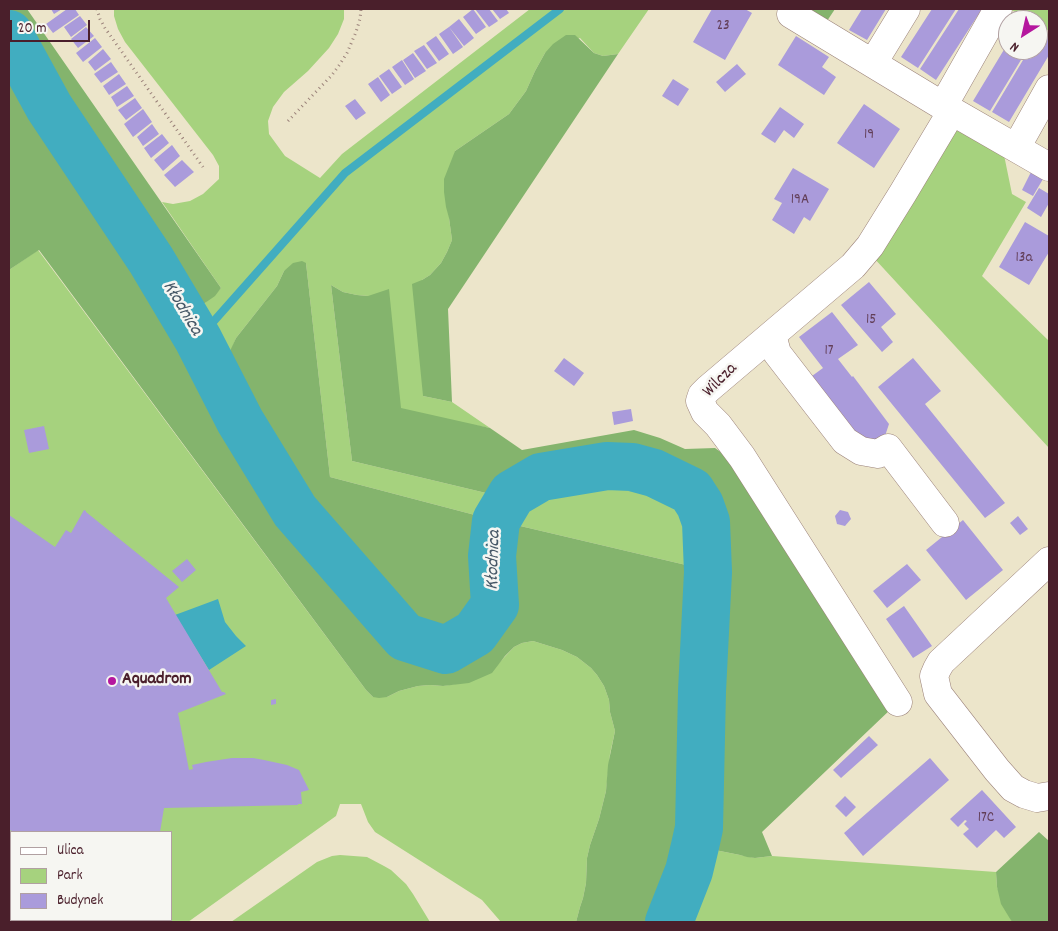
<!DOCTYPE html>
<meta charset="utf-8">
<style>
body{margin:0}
#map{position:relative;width:1058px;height:931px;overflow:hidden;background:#ece5ca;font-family:Dekko,sans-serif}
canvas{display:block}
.frame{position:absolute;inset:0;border:10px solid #4a1f2b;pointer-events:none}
.legend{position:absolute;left:10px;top:831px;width:162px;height:90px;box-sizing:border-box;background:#f6f6f2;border:1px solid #b1a0a2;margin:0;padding:6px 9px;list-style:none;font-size:15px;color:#4a1f2b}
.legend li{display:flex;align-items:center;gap:10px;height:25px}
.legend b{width:25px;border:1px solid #b1a0a2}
.north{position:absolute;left:998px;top:10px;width:50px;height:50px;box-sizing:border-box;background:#f6f6f2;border:1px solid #b1a0a2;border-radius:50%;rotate:215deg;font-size:14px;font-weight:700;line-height:20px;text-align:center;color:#4a1f2b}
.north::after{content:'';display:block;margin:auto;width:18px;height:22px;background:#b5179e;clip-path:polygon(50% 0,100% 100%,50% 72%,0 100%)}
.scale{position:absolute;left:10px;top:20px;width:80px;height:22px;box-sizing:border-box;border:2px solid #4a1f2b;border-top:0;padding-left:6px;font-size:15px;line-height:18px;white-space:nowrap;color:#4a1f2b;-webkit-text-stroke:4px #f6f6f2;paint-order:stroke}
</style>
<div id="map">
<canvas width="1058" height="931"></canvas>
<div class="frame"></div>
<ul class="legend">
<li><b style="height:6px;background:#fff"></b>Ulica</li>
<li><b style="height:14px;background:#a6d27e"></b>Park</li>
<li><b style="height:14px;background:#aa9bdb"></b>Budynek</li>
</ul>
<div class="north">N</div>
<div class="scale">20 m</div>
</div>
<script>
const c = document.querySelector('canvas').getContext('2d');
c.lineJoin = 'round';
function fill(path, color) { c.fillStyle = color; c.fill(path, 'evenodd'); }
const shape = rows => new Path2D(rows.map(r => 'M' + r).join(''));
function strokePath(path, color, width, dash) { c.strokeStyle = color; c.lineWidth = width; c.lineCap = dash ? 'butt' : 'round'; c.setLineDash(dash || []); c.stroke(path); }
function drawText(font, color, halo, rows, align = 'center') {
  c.font = font + ' Dekko,sans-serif'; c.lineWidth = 5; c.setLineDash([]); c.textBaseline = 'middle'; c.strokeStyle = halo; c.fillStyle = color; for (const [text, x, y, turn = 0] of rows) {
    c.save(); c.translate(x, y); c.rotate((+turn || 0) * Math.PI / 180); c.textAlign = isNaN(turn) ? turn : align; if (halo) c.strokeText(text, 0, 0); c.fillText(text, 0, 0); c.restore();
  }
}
fill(shape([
 [114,9,344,9,344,19,338,34,329,48,308,71,284,92,273,107,268,121,269,134,285,156,320,178,342,154,530,9,649,9,618,54,603,56,594,53,580,38,545,53,535,71,526,91,509,114,455,151,449,218,452,240,447,252,441,263,430,275,422,280,423,396,452,402,490,428,401,412,368,296,357,295,343,292,331,285,352,461,507,498,494,520,330,477,306,263,284,271,277,286,236,338,227,361,227,367,221,379,199,335,182,307,205,303,221,288,162,202,173,204,190,201,203,194,219,179,219,166,213,155,125,42,118,29,114,16],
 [1010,9,1049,9,1049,31,1038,25,1038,20,1029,20],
 [955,129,1004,155,1012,194,1026,202,982,276,1049,341,1049,448,873,257],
 [38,250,366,690,373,697,387,697,399,691,418,686,430,685,443,686,455,684,498,664,514,647,522,643,533,641,562,650,577,657,591,668,597,675,604,686,609,700,610,712,615,731,610,754,606,791,599,819,590,845,587,858,586,883,583,898,580,907,576,922,501,922,482,900,375,832,368,822,361,804,340,804,336,816,188,922,9,922,9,270],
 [11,832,171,832,171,920,11,920],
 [608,467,632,468,654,475,689,492,698,506,704,522,703,569,499,521,513,496,542,478],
 [710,849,755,858,772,856,996,872,997,887,1012,922,678,922,697,878,707,861],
 [340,855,367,857,384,866,391,870,406,884,413,894,430,922,231,922,317,862,332,856]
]), '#a6d27e');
fill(shape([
 [9,9,27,9,221,288,215,296,205,303,182,307,155,262,50,103,9,28],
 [806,9,835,9,827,21],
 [566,35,575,35,594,53,603,56,618,54,448,309,452,402,423,396,412,284,422,280,430,275,441,263,447,252,452,240,449,218,446,207,444,192,444,179,455,151,509,114,526,91,535,71,545,53,553,44],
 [9,39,45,105,151,264,196,340,238,422,292,512,404,638,447,652,476,635,497,605,495,557,499,521,703,569,689,848,662,922,576,922,580,907,583,898,586,883,587,858,590,845,599,819,606,791,608,765,615,731,610,712,609,700,604,686,597,675,591,668,577,657,562,650,533,641,522,643,514,647,505,656,492,673,469,683,443,686,430,685,418,686,399,691,387,697,379,698,373,697,366,690,39,250,9,270],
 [302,261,306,263,330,477,494,520,489,556,492,605,474,632,446,648,406,635,297,510,242,419,221,379,227,367,230,351,236,338,277,286,284,271,293,263],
 [331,285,343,292,357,295,368,296,389,289,401,408,490,428,522,450,634,430,660,438,685,449,715,448,725,455,892,708,762,832,772,856,755,858,747,857,740,855,710,849,706,843,705,836,710,572,709,521,703,504,692,489,654,470,631,465,607,464,540,476,510,493,507,498,352,461],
 [1039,832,1049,841,1049,922,1012,922,1001,904,997,887,996,872]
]), '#84b46d');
fill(shape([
 [218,599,225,622,236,636,246,646,209,670,175,615]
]), '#41adc0');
strokePath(shape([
 [198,339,345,173,560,9]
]), '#41adc0', 8);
strokePath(shape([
 [9,34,49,107,151,260,198,339,240,421,295,511,405,637,446,650,475,633,495,605,492,556,496,521,512,494,541,477,607,466,632,467,654,473,691,491,700,505,706,522,708,572,702,691,699,828,695,846,689,871,669,922]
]), '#41adc0', 48);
fill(shape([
 [51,9,62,9,54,14],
 [67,9,75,9,79,15,53,33,46,24],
 [473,9,486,27,476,34,463,17],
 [475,9,489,9,498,21,489,27],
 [492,9,506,9,509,13,500,19],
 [712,9,745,9,752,13,725,60,693,42],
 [862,9,886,9,867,40,849,30],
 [932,9,956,9,918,68,901,57],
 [959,9,982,9,936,80,920,69],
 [80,16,87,25,71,37,64,27],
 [459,19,474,38,464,46,449,27],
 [86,27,94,36,78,48,71,39],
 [449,27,463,47,453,54,439,34],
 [1040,32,1049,37,1049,55,1009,122,992,112,1029,50,1038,50,1038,35],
 [436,36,449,54,439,61,426,43],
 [796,36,829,57,822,67,836,77,824,95,778,65],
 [95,38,102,47,83,62,76,53],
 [1008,43,1008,50,1027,50,990,111,973,101],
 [424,45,437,63,427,69,414,51],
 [103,49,111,59,95,71,88,62],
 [413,53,426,71,415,78,403,60],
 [402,60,414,79,405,85,392,67],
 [111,62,118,72,101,83,94,74],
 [737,64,746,74,725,92,716,82],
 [389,69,402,87,392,94,379,76],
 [119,74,126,84,109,95,103,86],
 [378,77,390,95,381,102,368,84],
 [673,79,689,89,678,106,662,96],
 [127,86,134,96,117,107,111,97],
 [135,98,142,108,126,120,118,110],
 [355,99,366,113,356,120,345,106],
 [864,104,900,129,874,168,837,143],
 [780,107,804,124,794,138,784,130,775,143,761,134],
 [143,109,152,122,133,137,124,124],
 [152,124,159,134,143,146,137,137],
 [162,134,169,143,151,158,144,148],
 [172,145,180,156,163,171,154,160],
 [182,160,194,172,175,187,164,175],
 [793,168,829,189,810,221,804,217,794,234,772,220,782,203,774,199],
 [1031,172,1043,179,1033,196,1022,190],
 [1039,188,1049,194,1049,203,1041,217,1027,208],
 [1025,222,1049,236,1049,252,1029,285,999,267],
 [869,282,896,314,881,327,893,342,882,352,841,305],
 [832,312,858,345,838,359,852,377,853,376,889,424,885,436,875,443,863,443,812,376,823,368,799,337],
 [564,358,584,373,574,386,554,371],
 [913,358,941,391,925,404,1005,503,985,518,878,387],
 [631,409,633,421,614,425,612,412],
 [44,426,49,449,29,453,24,430],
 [84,510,86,511,86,512,179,587,166,598,222,692,224,692,226,694,178,713,189,770,193,769,192,765,206,762,232,758,253,758,264,760,287,765,299,770,309,790,301,792,302,804,298,804,298,805,164,808,160,832,16,832,9,830,9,515,55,547,66,530,71,533],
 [840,510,848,512,851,519,845,526,837,524,835,516],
 [1018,516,1028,529,1020,535,1010,523],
 [963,520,1003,570,966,600,926,550],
 [187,559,196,570,182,582,172,571],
 [907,564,921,580,887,608,873,591],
 [904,606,932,646,913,658,886,619],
 [276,699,276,704,271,705,271,700],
 [869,736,878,745,841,778,833,770],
 [930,758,949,780,863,856,844,833],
 [982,790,1016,827,1004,838,996,830,977,848,963,834,969,829,964,824,967,821,965,820,958,827,950,819],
 [845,796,856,807,846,817,835,806]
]), '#aa9bdb');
const minor = shape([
 [791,14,943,106,1049,167],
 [873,63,906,9],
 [943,106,998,9],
 [1016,148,1049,89],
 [772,335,777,353,845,441,861,451,878,454,888,448,945,523],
 [1049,561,941,662,937,669,934,676,938,694,997,770,1013,788,1024,794,1037,798,1049,796],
 [898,702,742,457,718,425,705,412,700,401,702,395,708,389,853,266,870,246,903,193,952,111]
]);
strokePath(minor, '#9b827a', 29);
strokePath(shape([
 [97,9,100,19,105,28,203,167],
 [288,121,332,75,340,64,347,53,356,32,360,19,361,9]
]), '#9b827a', 3, [1, 4]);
strokePath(minor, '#fff', 28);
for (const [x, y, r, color] of [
 [112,681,5,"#b5179e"]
]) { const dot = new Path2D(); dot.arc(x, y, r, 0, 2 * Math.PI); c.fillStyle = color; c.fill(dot); strokePath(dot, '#f6f6f2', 2); }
drawText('15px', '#623e57', null, [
 ["23",723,27],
 ["19",869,136],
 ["19A",800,201],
 ["13a",1024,259],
 ["15",871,321],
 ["17",829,352],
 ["17C",986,819]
]);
drawText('18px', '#4a1f2b', '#f6f6f2', [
 ["Wilcza",721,381,-45]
]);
drawText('bold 18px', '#4a1f2b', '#f6f6f2', [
 ["Aquadrom",122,681]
], 'left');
drawText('italic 19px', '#465867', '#f6f6f2', [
 ["Kłodnica",181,309,59],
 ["Kłodnica",495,560,-88]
]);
</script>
